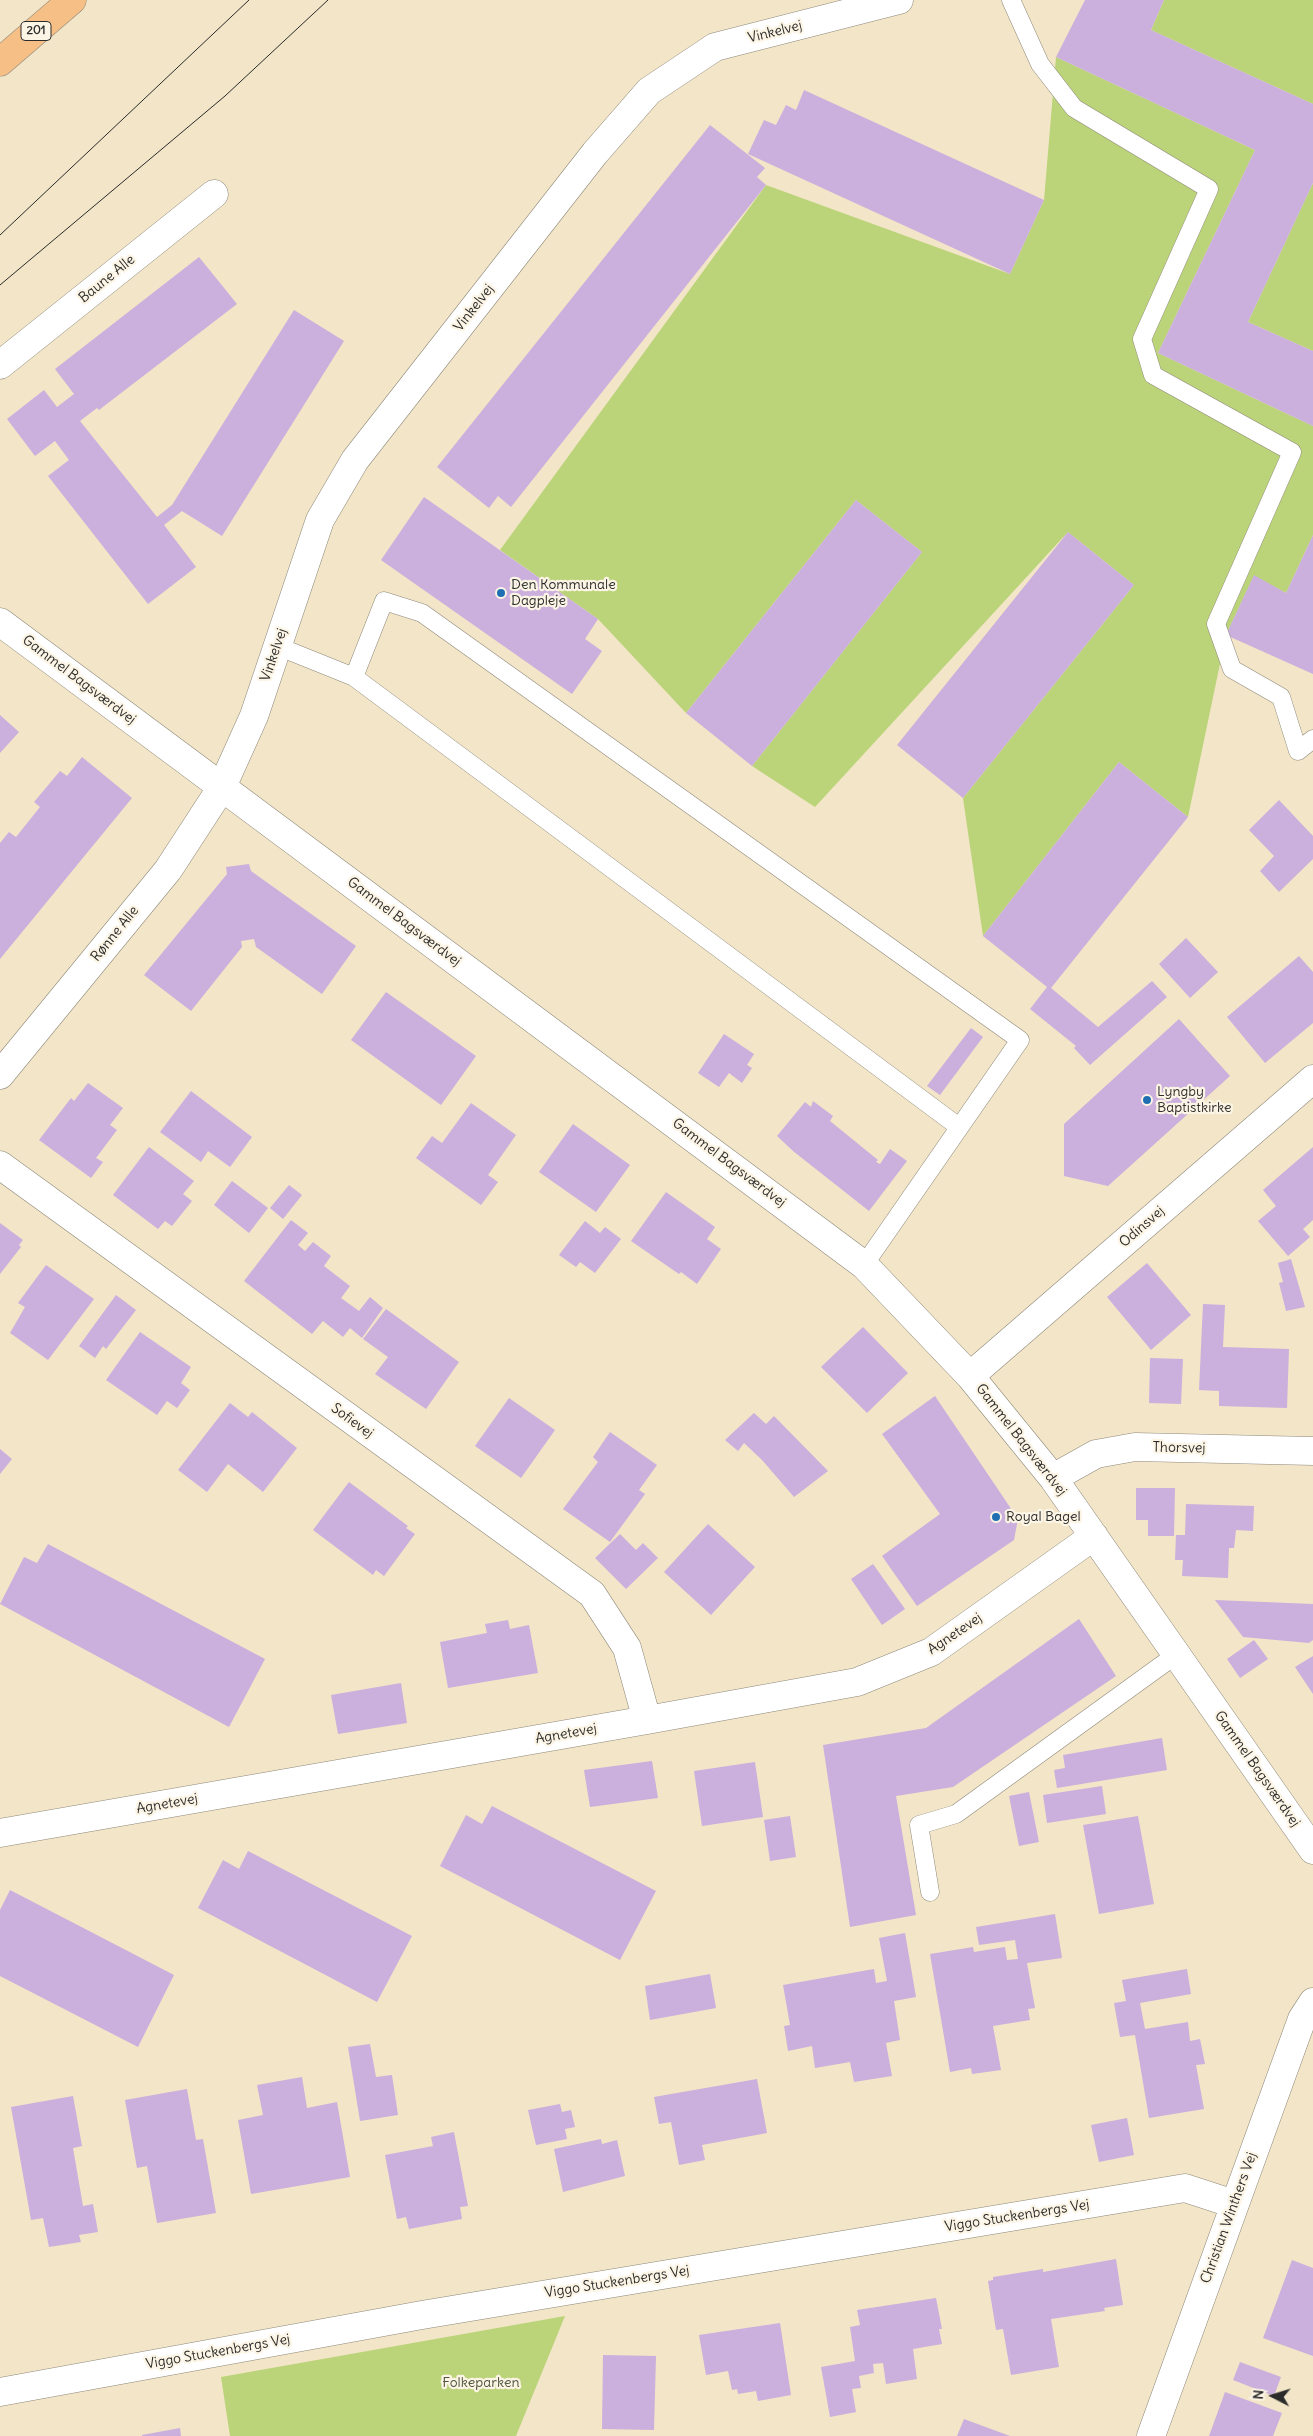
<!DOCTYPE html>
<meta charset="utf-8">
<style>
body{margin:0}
#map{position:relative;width:1313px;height:2436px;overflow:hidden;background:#f2e5c8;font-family:Delius,sans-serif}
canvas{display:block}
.north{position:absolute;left:1248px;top:2371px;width:50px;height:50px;-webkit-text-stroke:4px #fcf5e5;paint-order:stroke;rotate:275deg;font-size:14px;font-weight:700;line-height:20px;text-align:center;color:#2b2b2b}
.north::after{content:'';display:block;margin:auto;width:18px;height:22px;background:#2b2b2b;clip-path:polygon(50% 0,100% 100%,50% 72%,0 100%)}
</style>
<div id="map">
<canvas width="1313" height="2436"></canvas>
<div class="north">N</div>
</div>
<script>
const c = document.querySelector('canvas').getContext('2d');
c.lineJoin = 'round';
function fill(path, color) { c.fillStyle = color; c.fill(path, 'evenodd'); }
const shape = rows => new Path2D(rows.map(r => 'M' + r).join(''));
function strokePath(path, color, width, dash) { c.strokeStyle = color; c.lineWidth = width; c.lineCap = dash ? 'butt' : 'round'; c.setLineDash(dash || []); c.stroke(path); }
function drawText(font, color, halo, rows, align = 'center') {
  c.font = font + ' Delius,sans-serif'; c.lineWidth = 4.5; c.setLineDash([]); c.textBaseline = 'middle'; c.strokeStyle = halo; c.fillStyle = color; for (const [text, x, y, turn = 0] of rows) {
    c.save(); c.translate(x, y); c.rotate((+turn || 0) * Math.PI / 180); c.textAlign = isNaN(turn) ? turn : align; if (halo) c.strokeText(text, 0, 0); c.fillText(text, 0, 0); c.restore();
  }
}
fill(shape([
 [1164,0,1313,0,1313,104,1151,30],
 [1056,57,1255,150,1158,353,1313,426,1313,535,1286,593,1254,576,1226,635,1188,817,1119,762,983,936,963,798,1134,585,1068,532,815,807,752,766,922,552,856,500,686,713,598,619,500,550,766,185,1010,274,1044,200],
 [1313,183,1313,351,1248,322],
 [565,2316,516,2436,230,2436,221,2377]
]), '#bbd479');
fill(shape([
 [1085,0,1164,0,1151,30,1313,104,1313,183,1248,322,1313,351,1313,426,1158,353,1255,150,1056,57],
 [804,90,1044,200,1010,274,748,154,764,120,776,125,786,105,796,110],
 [710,125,765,168,757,177,766,185,511,507,498,496,489,508,437,467],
 [199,257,237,304,99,410,97,408,80,421,157,517,172,505,294,310,344,341,222,536,182,511,164,525,196,567,148,604,48,476,69,460,55,441,35,456,7,419,44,390,57,407,74,394,55,369],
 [424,497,598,619,585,639,602,651,572,694,381,560],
 [856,500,922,552,752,766,686,713],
 [1068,532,1134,585,963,798,897,745],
 [1313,535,1313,674,1226,635,1254,575,1286,593],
 [0,715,19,732,0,753],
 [82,757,132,798,0,959,0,843,9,832,16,837,40,807,34,802,60,771,67,776],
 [1119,762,1188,817,1051,988,1098,1027,1152,981,1167,997,1090,1065,1074,1048,1076,1046,1030,1009,1047,987,983,936],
 [1279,800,1313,836,1313,859,1279,892,1260,871,1274,856,1249,830],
 [249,864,251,871,356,946,322,994,256,947,254,939,241,941,242,947,191,1011,144,975,227,874,226,867],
 [1186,938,1218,972,1190,998,1159,964],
 [1299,956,1313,972,1313,1023,1265,1063,1227,1017],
 [386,992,476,1056,441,1105,351,1040],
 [1179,1019,1230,1076,1108,1186,1064,1176,1064,1124],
 [971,1028,983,1037,940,1095,927,1086],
 [724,1034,754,1054,747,1065,752,1068,742,1083,729,1073,719,1087,698,1073],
 [88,1083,123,1108,110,1125,117,1130,96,1158,103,1162,91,1178,39,1140,71,1098,74,1101],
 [191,1091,252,1137,230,1167,208,1151,201,1162,160,1132],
 [813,1101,833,1116,830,1121,878,1160,876,1162,880,1164,890,1149,907,1161,869,1211,793,1151,777,1136,805,1102,811,1107],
 [471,1103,516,1135,488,1175,498,1182,481,1205,416,1158,432,1136,442,1143],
 [573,1124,630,1165,596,1212,539,1172],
 [149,1147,194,1181,183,1194,192,1201,172,1226,165,1221,158,1229,113,1195],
 [1313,1147,1313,1220,1303,1229,1310,1237,1288,1256,1258,1221,1276,1206,1263,1190],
 [232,1181,268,1208,249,1233,214,1205],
 [289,1185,302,1195,283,1219,270,1208],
 [666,1192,715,1227,707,1239,721,1249,697,1284,681,1272,679,1274,631,1241],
 [291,1220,308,1233,298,1245,305,1251,313,1242,331,1256,324,1266,350,1286,341,1298,359,1311,370,1297,383,1308,362,1338,350,1328,343,1337,323,1321,312,1334,244,1281],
 [585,1221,600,1233,605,1227,621,1239,595,1273,580,1262,576,1267,559,1255],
 [0,1223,23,1240,19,1245,21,1247,0,1274],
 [1291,1259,1305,1307,1286,1311,1279,1283,1283,1282,1278,1263],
 [1147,1263,1191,1315,1151,1350,1107,1297],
 [46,1265,94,1299,48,1360,10,1333,25,1307,18,1303],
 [116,1295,136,1310,106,1349,103,1346,95,1358,79,1346],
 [1203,1304,1225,1305,1223,1347,1289,1349,1287,1408,1219,1406,1219,1391,1199,1390],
 [386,1309,459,1362,426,1409,375,1374,388,1357,363,1339],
 [863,1327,908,1373,867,1413,821,1367],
 [140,1332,191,1367,181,1383,190,1390,177,1408,167,1401,157,1415,106,1380],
 [1150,1358,1183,1359,1181,1404,1149,1403],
 [935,1396,1018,1519,1014,1540,917,1606,882,1556,940,1514,882,1434],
 [509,1398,555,1430,521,1478,475,1446],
 [230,1403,248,1417,252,1412,297,1448,263,1492,228,1464,207,1492,178,1470],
 [754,1413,766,1424,774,1416,828,1471,794,1497,762,1460,744,1443,738,1451,725,1440],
 [610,1432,657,1465,639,1490,645,1494,610,1542,563,1509,598,1462,593,1457],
 [0,1449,12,1459,0,1474],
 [349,1482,408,1526,406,1528,415,1534,384,1576,376,1570,373,1575,313,1530],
 [1136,1488,1175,1488,1174,1536,1148,1536,1148,1520,1136,1520],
 [1186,1504,1254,1506,1253,1531,1236,1530,1234,1548,1229,1548,1228,1578,1182,1576,1183,1560,1175,1560,1176,1535,1185,1535],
 [708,1524,755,1567,711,1615,664,1572],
 [620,1534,636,1550,643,1543,658,1558,626,1589,595,1558],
 [48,1544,265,1659,229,1727,0,1604,24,1557,37,1563],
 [873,1564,905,1609,882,1625,851,1579],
 [1215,1600,1313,1604,1313,1640,1309,1643,1243,1637],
 [1079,1619,1116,1676,953,1787,896,1796,916,1915,850,1927,823,1745,926,1728],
 [508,1620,510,1629,529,1625,538,1673,448,1688,440,1642,487,1633,485,1624],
 [1254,1640,1268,1659,1240,1678,1227,1659],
 [1313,1656,1313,1694,1295,1667],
 [401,1683,407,1723,338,1734,331,1695],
 [1162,1738,1167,1770,1057,1788,1054,1770,1065,1768,1063,1755],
 [652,1761,658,1798,590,1807,584,1770],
 [755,1762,763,1817,702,1826,694,1771],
 [1102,1786,1106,1814,1047,1823,1043,1795],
 [1029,1792,1039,1842,1019,1846,1009,1796],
 [492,1806,656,1891,620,1960,440,1866,466,1815,482,1824],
 [790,1816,796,1857,770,1861,764,1820],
 [1138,1816,1154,1904,1099,1914,1083,1825],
 [248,1851,412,1936,377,2002,198,1908,223,1860,239,1869],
 [10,1890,174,1975,138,2047,0,1976,0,1910],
 [1055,1914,1062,1958,1027,1963,1035,2008,1028,2009,1030,2020,993,2026,1001,2070,972,2074,971,2068,950,2072,930,1954,973,1947,974,1952,1005,1947,1007,1960,1018,1959,1015,1940,979,1945,976,1927],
 [905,1933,916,1997,894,2001,900,2040,886,2043,892,2076,854,2082,850,2062,815,2068,812,2046,788,2051,784,2026,790,2025,783,1985,874,1969,876,1983,887,1981,879,1938],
 [1187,1969,1191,1994,1140,2003,1145,2029,1188,2022,1190,2041,1200,2039,1205,2064,1196,2065,1204,2109,1149,2118,1135,2035,1120,2037,1114,2003,1126,2001,1122,1980],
 [710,1974,716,2008,650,2020,645,1986],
 [370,2044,376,2077,392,2075,398,2115,360,2121,348,2047],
 [302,2077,307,2108,337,2102,350,2177,251,2194,238,2120,263,2115,257,2085],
 [757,2079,767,2133,702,2145,705,2160,679,2165,671,2122,659,2124,654,2097],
 [187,2089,196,2140,203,2139,216,2213,157,2223,147,2166,137,2168,125,2100],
 [73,2096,82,2146,73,2148,83,2206,93,2204,98,2232,79,2235,81,2242,49,2247,43,2218,31,2220,11,2107],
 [560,2104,562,2112,571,2110,575,2127,565,2129,567,2139,536,2145,528,2110],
 [1127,2118,1134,2155,1099,2162,1091,2125],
 [454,2132,468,2206,460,2207,462,2219,409,2229,406,2217,397,2219,385,2155,433,2146,431,2137],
 [601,2139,602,2144,617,2140,625,2176,563,2192,554,2149],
 [1116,2259,1123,2305,1104,2308,1105,2311,1051,2319,1059,2367,1011,2375,1003,2329,996,2330,988,2281,993,2280,993,2277,1043,2269,1043,2272],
 [1292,2260,1313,2268,1313,2356,1263,2338],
 [936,2298,942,2329,939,2329,942,2344,913,2349,917,2379,886,2384,883,2363,873,2364,874,2373,859,2376,861,2388,852,2389,856,2412,830,2417,821,2367,855,2361,850,2327,860,2325,857,2310],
 [780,2323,791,2395,758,2401,756,2391,738,2394,737,2389,732,2390,728,2371,706,2375,699,2335],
 [603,2355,656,2356,654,2430,602,2429],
 [1240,2362,1281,2377,1274,2396,1233,2380],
 [1225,2392,1282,2413,1273,2436,1209,2436],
 [964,2419,1010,2436,957,2436],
 [180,2428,181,2436,142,2436,142,2435]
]), '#cbafdd');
const service = shape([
 [1011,0,1040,64,1074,108,1209,189,1142,339,1153,375,1292,452,1216,624,1232,669,1281,697,1298,751,1313,739],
 [277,646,354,677,959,1127],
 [354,677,384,601,422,613,1020,1040,864,1265],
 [930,1892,919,1825,956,1814,1177,1654]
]);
const minor = shape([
 [0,365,214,194],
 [0,622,864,1265,970,1376,1053,1478,1313,1850],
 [0,1075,168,870,222,787,254,716,320,520,355,460,595,153,649,91,715,47,899,0],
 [0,1165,592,1594,627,1648,647,1720],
 [970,1376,1313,1079],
 [1053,1478,1096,1454,1135,1447,1313,1451],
 [0,1833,647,1720,857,1682,931,1652,1094,1536],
 [0,2392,422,2315,1185,2188,1234,2204],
 [1151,2436,1302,2019,1313,2002]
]);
const motorway = shape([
 [0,62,72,0]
]);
strokePath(service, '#8e887a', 19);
strokePath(minor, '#8e887a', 29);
strokePath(motorway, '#8e887a', 29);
strokePath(service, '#fff', 18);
strokePath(minor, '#fff', 28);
strokePath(motorway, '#f5bf86', 28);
strokePath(shape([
 [0,235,249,0],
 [0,285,225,96,328,0]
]), '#2b2b2b', 1);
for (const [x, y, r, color] of [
 [501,593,5,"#1f6fb2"],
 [1147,1100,5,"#1f6fb2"],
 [996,1517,5,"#1f6fb2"]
]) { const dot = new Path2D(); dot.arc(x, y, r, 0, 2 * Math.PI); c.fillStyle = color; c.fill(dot); strokePath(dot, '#fcf5e5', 2); }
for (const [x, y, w] of [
 [36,31,30]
]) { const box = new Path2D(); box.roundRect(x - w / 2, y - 9.5, w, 19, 4); c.fillStyle = '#fcf5e5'; c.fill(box); strokePath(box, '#2b2b2b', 1); }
drawText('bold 12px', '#2b2b2b', null, [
 ["201",36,31]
]);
drawText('14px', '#2b2b2b', '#fcf5e5', [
 ["Vinkelvej",775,32,-14],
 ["Baune Alle",107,279,-39],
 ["Vinkelvej",474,308,-52],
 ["Vinkelvej",274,655,-71],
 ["Gammel Bagsværdvej",79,680,37],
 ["Gammel Bagsværdvej",404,922,37],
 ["Rønne Alle",115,934,-51],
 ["Gammel Bagsværdvej",729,1163,37],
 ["Odinsvej",1142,1227,-41],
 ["Sofievej",352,1421,36],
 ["Gammel Bagsværdvej",1021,1440,52],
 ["Thorsvej",1179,1448,1],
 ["Agnetevej",955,1634,-34],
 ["Agnetevej",566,1734,-10],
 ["Gammel Bagsværdvej",1257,1769,55],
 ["Agnetevej",167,1804,-10],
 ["Viggo Stuckenbergs Vej",1017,2216,-9],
 ["Christian Winthers Vej",1229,2218,-70],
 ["Viggo Stuckenbergs Vej",617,2282,-9],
 ["Viggo Stuckenbergs Vej",218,2352,-10]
]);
drawText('14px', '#2b2b2b', '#fcf5e5', [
 ["Den Kommunale",511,585],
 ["Dagpleje",511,601],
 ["Lyngby",1157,1092],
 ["Baptistkirke",1157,1108],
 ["Royal Bagel",1006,1517]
], 'left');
drawText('14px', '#4f553e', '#fcf5e5', [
 ["Folkeparken",481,2383]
]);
</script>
